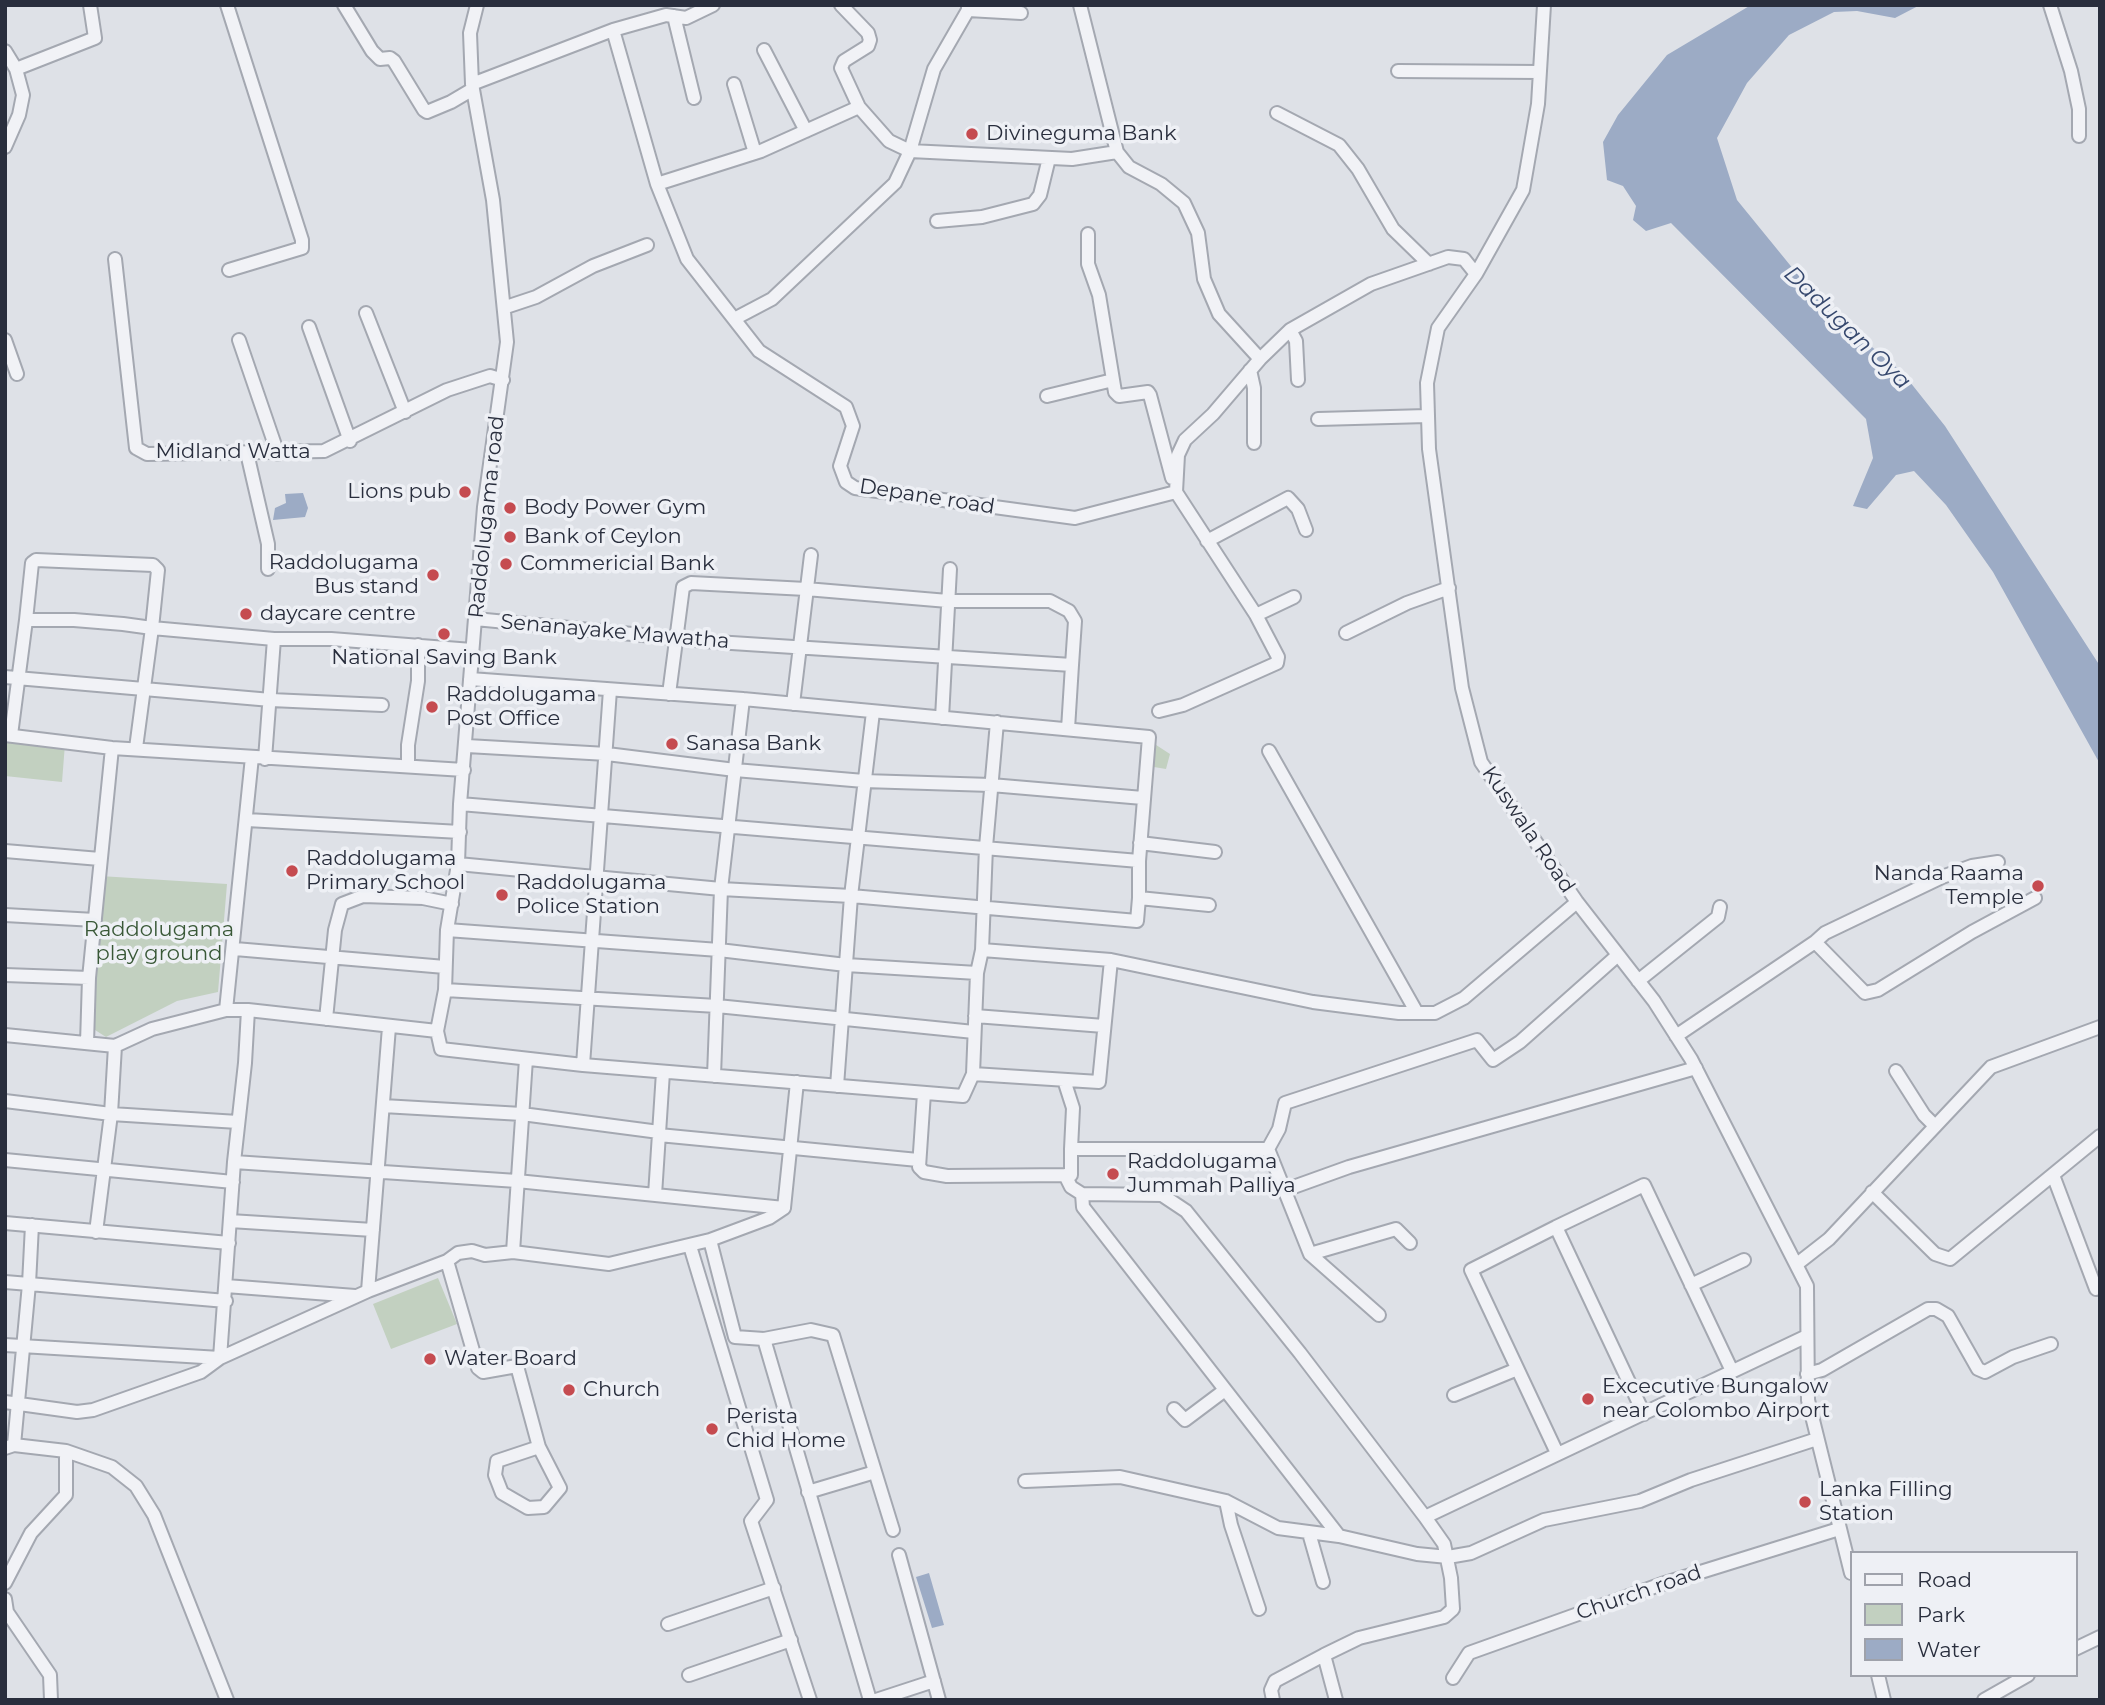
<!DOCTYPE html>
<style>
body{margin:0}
#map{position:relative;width:2105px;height:1705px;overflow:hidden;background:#dee1e7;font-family:Montserrat,sans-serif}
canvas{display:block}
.frame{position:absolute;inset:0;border:7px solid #292e3d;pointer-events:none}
.legend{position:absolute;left:1850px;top:1551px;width:228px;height:126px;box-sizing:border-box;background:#eef0f5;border:2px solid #9fa2ab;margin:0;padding:9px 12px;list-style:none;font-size:21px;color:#292e3d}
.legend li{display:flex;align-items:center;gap:14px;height:35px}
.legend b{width:35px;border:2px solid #9fa2ab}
</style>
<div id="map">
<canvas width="2105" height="1705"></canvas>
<div class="frame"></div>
<ul class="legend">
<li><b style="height:9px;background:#f1f2f6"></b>Road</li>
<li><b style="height:19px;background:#c2d0c0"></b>Park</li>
<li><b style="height:19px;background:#9cabc5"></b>Water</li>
</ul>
</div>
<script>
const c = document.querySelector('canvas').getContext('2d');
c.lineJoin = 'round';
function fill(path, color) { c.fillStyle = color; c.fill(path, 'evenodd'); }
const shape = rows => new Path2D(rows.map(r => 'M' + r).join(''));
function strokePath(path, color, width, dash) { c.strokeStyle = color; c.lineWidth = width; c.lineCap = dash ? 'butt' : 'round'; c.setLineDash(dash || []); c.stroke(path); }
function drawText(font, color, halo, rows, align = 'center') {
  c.font = font + ' Montserrat,sans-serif'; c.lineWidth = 7; c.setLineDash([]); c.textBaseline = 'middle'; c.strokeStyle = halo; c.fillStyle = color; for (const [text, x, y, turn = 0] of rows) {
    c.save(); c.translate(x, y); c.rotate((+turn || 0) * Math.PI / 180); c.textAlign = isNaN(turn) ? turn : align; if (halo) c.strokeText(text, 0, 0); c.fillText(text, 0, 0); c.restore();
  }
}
fill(shape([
 [5,738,65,744,62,782,5,776],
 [1150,741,1170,754,1166,769,1148,766],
 [100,876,227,884,218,992,177,1001,106,1037,95,1030,92,1006],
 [438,1278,457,1324,391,1349,373,1304]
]), '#c2d0c0');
fill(shape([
 [1751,5,1920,5,1895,18,1857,11,1834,12,1789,35,1747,83,1717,138,1737,200,1825,308,1902,372,1945,426,2100,666,2100,764,1993,572,1946,505,1914,471,1896,475,1867,509,1853,506,1873,458,1866,419,1671,223,1646,231,1633,220,1636,206,1623,186,1607,180,1603,142,1618,115,1667,55],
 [303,493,308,508,305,517,273,520,275,508,286,503,285,494],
 [929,1573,944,1625,932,1628,916,1577]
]), '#9cabc5');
const minor = shape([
 [227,5,302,240,302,248,229,270],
 [344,5,372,51,380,59,390,58,394,61,424,110,427,112,451,102,473,89],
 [841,5,868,33,870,40,868,46,844,61,841,68,859,107,889,141,910,151,1072,159,1117,152,1129,167,1161,184,1184,203,1198,233,1204,279,1219,314,1260,359,1213,414,1185,440,1178,455,1176,492],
 [1080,5,1117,152],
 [1544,5,1538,104,1523,190,1476,274,1438,328,1427,383,1429,449,1462,688,1481,762,1577,902,1654,1001,1691,1059,1807,1286,1808,1400,1851,1573],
 [2050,5,2071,71,2079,109,2079,136],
 [968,10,1021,13],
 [674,16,694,98],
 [613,30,657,184,687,259,759,351,846,407,853,426,840,466,846,482,855,488,1075,518,1176,492,1256,615,1278,657,1277,663,1183,705,1159,711],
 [764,50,806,131],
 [5,51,16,69,23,95,19,115,5,147],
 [16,69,95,38,90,5],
 [1398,71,1540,72],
 [472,84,613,30,666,15,686,18,713,5],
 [734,84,755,153],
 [1277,113,1339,145,1358,169,1393,229,1429,264],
 [657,184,761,151,859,107],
 [937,221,982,217,1033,204,1040,195,1049,158],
 [1088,234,1088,264,1099,295,1115,392,1119,396,1148,392,1150,395,1172,478],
 [115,259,136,448,147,454,324,451,447,390,490,376,503,380],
 [506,307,536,297,593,266,647,245],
 [366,313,405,412],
 [736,318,772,299,895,183,910,151,934,69,968,10,968,5],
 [309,327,350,441],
 [1290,330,1296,341,1298,380],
 [5,340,17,374],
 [239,340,278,454],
 [1260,359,1290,330,1371,284,1448,257,1464,259,1476,274],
 [1250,370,1254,388,1254,443],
 [1047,396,1113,380],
 [1318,419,1427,416],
 [247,453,268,544,268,569],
 [1207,541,1288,498,1298,509,1306,530],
 [1256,615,1294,597],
 [475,619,716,642,1072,665,1068,729],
 [1346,633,1407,603,1449,588],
 [5,677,271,700,382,705],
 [470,679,743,699,1149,737,1139,861,1139,898],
 [669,694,683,587,691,583,806,589,948,601,1050,601,1069,611,1075,621,1072,665],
 [793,704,811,555],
 [942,718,950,569],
 [5,735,112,748,464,770],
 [11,735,26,620],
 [467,746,607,754,735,770,864,781,991,785,1143,798],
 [136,748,152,628,158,570,153,565,36,560,32,563,26,620,74,620,123,624,152,628,274,639,331,639,472,650],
 [1269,751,1417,1013],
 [265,759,274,639],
 [408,765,408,745,418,681,418,645],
 [460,804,1139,861],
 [247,820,460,832],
 [1140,843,1215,852],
 [5,851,100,859],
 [458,864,721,889,851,896,1137,921,1139,898,1209,905],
 [5,915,95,920],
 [447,930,719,950,846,965,977,973,982,950,986,847,997,722],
 [1815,942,1825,933,1942,877,1972,866,1998,862],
 [235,949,445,967],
 [982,950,1111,960,1313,1002,1399,1013,1435,1013,1464,998,1577,902],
 [5,975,89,978],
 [1638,981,1718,917,1720,907],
 [445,990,717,1006,974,1032],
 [226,1010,252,757],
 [975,1016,1104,1026],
 [326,1019,335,930,342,904,363,896,423,898,452,904],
 [437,1031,445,990,447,930,458,864,460,804,484,507,507,342,493,200,472,84,470,33,477,5],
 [5,1035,115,1046,152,1029,226,1010,248,1010,437,1031,441,1049,583,1065,963,1096,973,1074,977,973],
 [1676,1036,1815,942,1865,993,1878,990,1972,932,2035,898],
 [87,1043,89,978,112,748],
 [583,1065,610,690],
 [1896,1071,1924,1115,1935,1126],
 [973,1074,1099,1082,1111,960],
 [714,1076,721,889,743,699],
 [1064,1080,1073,1108,1071,1149],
 [837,1086,851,896,873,712],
 [924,1093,919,1167,924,1172,947,1176,1071,1175,1071,1149,1268,1149,1310,1254,1379,1315],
 [5,1101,111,1114,238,1122],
 [383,1106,522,1114,659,1132],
 [659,1135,918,1160],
 [1268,1149,1279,1129,1285,1103,1477,1040,1493,1060,1520,1042,1618,955],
 [5,1160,233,1182],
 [234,1162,245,1063,248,1010],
 [1065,1175,1071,1187,1082,1194,1162,1195,1186,1211,1300,1353,1425,1517,1807,1336],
 [2053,1175,2096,1289],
 [1285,1190,1349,1167,1696,1068],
 [1872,1192,1935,1254,1950,1259,2100,1136],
 [1082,1194,1083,1207,1339,1536],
 [655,1195,663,1072],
 [230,1221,373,1230],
 [5,1223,229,1243],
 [1556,1227,1471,1270,1557,1453],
 [96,1232,111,1114,115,1046],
 [710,1240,735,1337,764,1339,870,1700],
 [690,1246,767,1500,751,1521,810,1700],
 [513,1252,526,1059],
 [1310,1254,1396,1229,1410,1243],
 [447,1261,478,1368,483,1372,517,1366,539,1447,560,1488,544,1507,528,1508,502,1493,495,1475,497,1461,539,1447],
 [1797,1264,1829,1239,1991,1067,2100,1027],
 [5,1282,29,1284,32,1225],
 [1691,1285,1744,1260],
 [226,1286,355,1296],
 [368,1291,447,1261,458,1253,472,1251,485,1255,513,1252,609,1264,710,1240,769,1218,784,1208],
 [764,1339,811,1330,833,1335,893,1530],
 [5,1345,220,1358,368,1291,389,1027],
 [1807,1374,1822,1370,1928,1309,1936,1309,1948,1316,1978,1369,1985,1372,2013,1357,2051,1344],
 [1454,1395,1515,1370],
 [5,1402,77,1412,93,1410,201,1372,220,1358,234,1162,517,1181,784,1208,797,1082],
 [1174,1409,1185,1420,1225,1390],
 [1644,1414,1556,1227,1644,1185,1732,1371],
 [14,1445,29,1284,226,1301],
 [5,1448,14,1445,66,1451,112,1467,136,1486,154,1515,227,1700],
 [1025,1481,1120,1477,1226,1501,1278,1528,1339,1536,1417,1554,1448,1557,1471,1553,1544,1520,1640,1501,1691,1480,1817,1439],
 [808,1492,875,1472],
 [1226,1501,1231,1525,1259,1609],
 [1309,1533,1323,1582],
 [899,1555,939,1700],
 [5,1583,31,1533,66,1495,66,1451],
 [5,1599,7,1612,50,1675,51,1700],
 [668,1624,774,1588],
 [2075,1649,2100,1637],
 [1324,1655,1336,1700],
 [689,1675,791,1640],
 [1878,1675,1884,1700],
 [1453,1678,1469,1653,1662,1584,1839,1529],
 [876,1700,934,1681],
 [1273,1700,1271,1690,1275,1681,1324,1655,1359,1638,1444,1617,1453,1609,1451,1578,1444,1544,1425,1517],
 [1984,1700,2028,1675]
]);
strokePath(minor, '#a4a8b1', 16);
strokePath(minor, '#f1f2f6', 12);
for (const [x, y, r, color] of [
 [972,134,7,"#c54b50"],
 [465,492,7,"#c54b50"],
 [510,508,7,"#c54b50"],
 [510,537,7,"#c54b50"],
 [506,564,7,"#c54b50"],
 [433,575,7,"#c54b50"],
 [246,614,7,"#c54b50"],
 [444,634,7,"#c54b50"],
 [432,707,7,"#c54b50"],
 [672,744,7,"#c54b50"],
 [292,871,7,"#c54b50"],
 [2038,886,7,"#c54b50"],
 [502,895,7,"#c54b50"],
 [1113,1174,7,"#c54b50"],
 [430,1359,7,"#c54b50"],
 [569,1390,7,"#c54b50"],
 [1588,1399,7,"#c54b50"],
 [712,1429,7,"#c54b50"],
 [1805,1502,7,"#c54b50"]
]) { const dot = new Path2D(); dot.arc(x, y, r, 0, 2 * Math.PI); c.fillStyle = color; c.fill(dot); strokePath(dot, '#eef0f5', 2.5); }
drawText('21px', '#292e3d', '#eef0f5', [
 ["Divineguma Bank",986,134],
 ["Lions pub",451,492,"right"],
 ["Body Power Gym",524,508],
 ["Bank of Ceylon",524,537],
 ["Raddolugama",419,563,"right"],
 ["Bus stand",419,587,"right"],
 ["Commericial Bank",520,564],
 ["daycare centre",260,614],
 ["National Saving Bank",444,658,"center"],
 ["Raddolugama",446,695],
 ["Post Office",446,719],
 ["Sanasa Bank",686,744],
 ["Raddolugama",306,859],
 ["Primary School",306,883],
 ["Nanda Raama",2024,874,"right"],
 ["Temple",2024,898,"right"],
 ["Raddolugama",516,883],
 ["Police Station",516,907],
 ["Raddolugama",1127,1162],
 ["Jummah Palliya",1127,1186],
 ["Water Board",444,1359],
 ["Excecutive Bungalow",1602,1387],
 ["near Colombo Airport",1602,1411],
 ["Church",583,1390],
 ["Perista",726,1417],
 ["Chid Home",726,1441],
 ["Lanka Filling",1819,1490],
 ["Station",1819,1514]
], 'left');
drawText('21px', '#292e3d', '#eef0f5', [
 ["Midland Watta",233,452],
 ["Depane road",927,497,9],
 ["Raddolugama road",487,517,-84],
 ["Senanayake Mawatha",615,632,5],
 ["Kuswala Road",1528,830,56],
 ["Church road",1639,1593,-19]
]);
drawText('21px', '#395837', '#eef0f5', [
 ["Raddolugama",159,930],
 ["play ground",159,954]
]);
drawText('italic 23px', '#36486e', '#eef0f5', [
 ["Dadugan Oya",1847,328,44]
]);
</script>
